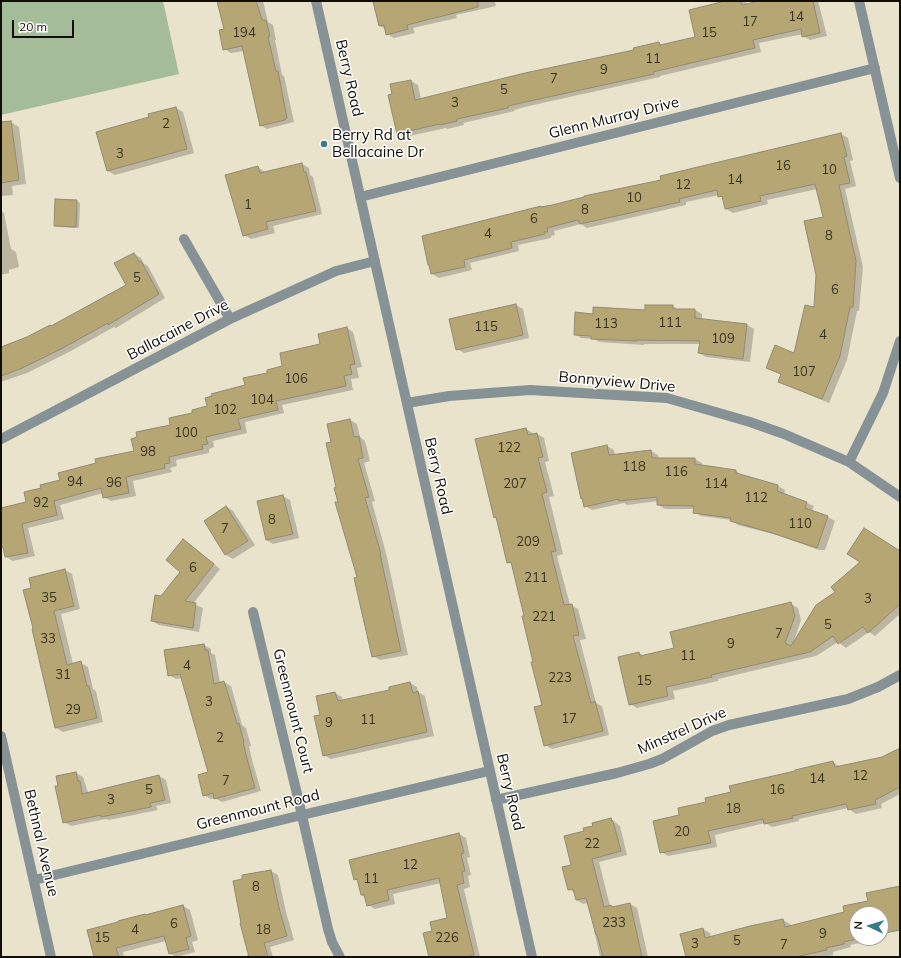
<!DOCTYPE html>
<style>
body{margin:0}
#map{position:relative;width:901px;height:958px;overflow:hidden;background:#eae3cb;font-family:Mulish,sans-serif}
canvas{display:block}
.frame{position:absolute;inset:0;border:2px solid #100e06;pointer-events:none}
.north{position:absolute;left:849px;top:906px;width:40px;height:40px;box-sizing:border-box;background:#fff;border:1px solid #9f9f9b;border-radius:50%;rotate:274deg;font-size:11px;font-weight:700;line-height:16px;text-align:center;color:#100e06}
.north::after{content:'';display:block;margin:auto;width:14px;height:18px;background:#367c88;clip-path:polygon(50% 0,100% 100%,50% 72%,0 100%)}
.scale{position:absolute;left:12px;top:20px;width:62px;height:18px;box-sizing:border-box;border:2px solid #100e06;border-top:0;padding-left:5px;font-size:12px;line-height:14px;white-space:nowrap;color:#100e06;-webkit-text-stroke:3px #fff;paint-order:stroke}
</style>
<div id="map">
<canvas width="901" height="958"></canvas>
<div class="frame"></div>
<div class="north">N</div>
<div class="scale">20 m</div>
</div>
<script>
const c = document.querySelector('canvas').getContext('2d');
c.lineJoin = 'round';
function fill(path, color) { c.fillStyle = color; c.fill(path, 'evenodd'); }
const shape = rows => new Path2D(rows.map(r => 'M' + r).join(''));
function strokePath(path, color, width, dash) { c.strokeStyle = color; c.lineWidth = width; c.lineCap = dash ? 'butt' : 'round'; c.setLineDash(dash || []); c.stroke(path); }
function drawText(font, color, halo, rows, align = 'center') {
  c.font = font + ' Mulish,sans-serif'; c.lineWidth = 3; c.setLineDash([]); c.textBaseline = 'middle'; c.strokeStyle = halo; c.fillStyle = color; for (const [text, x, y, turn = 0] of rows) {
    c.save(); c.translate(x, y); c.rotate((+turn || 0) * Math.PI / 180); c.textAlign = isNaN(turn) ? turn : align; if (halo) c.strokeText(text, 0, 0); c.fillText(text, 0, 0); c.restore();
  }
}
fill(shape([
 [1,1,163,1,179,74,1,115]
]), '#a4bc97');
fill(shape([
 [218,1,263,1,268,22,273,25,276,40,275,40,282,75,284,76,294,122,267,129,260,125,244,51,231,53,224,49,225,30],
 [372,1,500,1,495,2,496,6,456,15,457,18,413,28,415,33,394,38,387,34,385,29,380,26],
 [725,1,746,1,747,5,763,1,818,1,827,36,810,40,803,36,803,34,759,43,761,52,660,76,660,77,529,106,514,110,515,111,463,123,464,125,447,129,446,128,405,137,398,133,393,95,411,81,418,85,421,99,629,52,659,43,664,46,697,38],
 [176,108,183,112,194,153,115,175,108,171,150,118],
 [12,123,19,127,26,184,12,186,13,195,1,196,1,125],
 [841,134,848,138,853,160,850,161,856,186,845,189,863,267,859,311,857,311,847,360,829,403,786,385,782,375,767,368,795,354,815,308,824,218,817,189,767,200,768,204,733,213,726,209,723,198,719,195,686,202,686,205,587,228,581,224,554,231,555,235,551,236,551,238,518,245,519,251,470,263,472,270,439,278,432,274,541,207,542,208,662,180],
 [302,164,309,168,310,175,313,177,322,214,273,226,275,233,251,239,244,235,258,167,265,172],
 [77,201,80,203,79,228,59,227,55,226],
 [1,211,4,213,11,249,16,252,19,267,9,270,9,273,1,275],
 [134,254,141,258,144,264,148,266,165,298,116,328,114,327,69,352,27,373,1,382,1,349,27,338,50,327,127,286],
 [516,305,523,309,529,338,464,353,457,349],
 [673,306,679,310,695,310,702,314,702,320,747,325,754,329,750,362,706,357,699,353,700,344,644,344,644,345,599,342,594,339,581,338,575,334,594,315,646,311],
 [347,328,353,332,362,367,357,368,359,378,351,379,353,390,282,405,284,413,245,422,247,433,213,441,214,447,209,449,209,453,176,460,177,466,170,468,172,472,133,481,136,496,111,501,104,497,103,493,60,505,64,519,28,528,35,556,13,561,6,557,4,549,2,547,1,544,1,509,28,503,42,488,136,451,171,426,194,413,209,407,268,373,284,367],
 [350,420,357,424,360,437,365,441,370,461,364,463,375,501,372,502,387,557,408,655,380,660,373,656,358,578,339,502,333,443],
 [526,429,533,433,533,435,537,434,544,438,549,461,545,462,554,496,549,497,563,554,557,556,570,605,571,605,578,609,586,639,580,640,596,703,602,706,609,735,552,749,545,745,543,706,526,616,513,565,508,562,498,519,495,517],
 [607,446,614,450,615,455,651,451,658,455,659,459,695,459,702,463,702,466,736,471,743,476,778,486,785,490,784,495,807,503,814,506,812,511,828,517,835,521,825,550,819,550,777,535,738,525,731,520,701,516,694,512,695,509,665,509,658,505,658,501,627,505,624,503,592,510,585,506,584,499,582,498],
 [283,496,290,500,299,538,273,544,266,540],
 [227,507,233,511,255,545,233,559,226,555,205,521],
 [183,540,190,544,220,569,193,604,203,608,199,632,159,625,152,621,161,597,182,572],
 [900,552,900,614,875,636,869,632,846,648,838,642,816,656,718,679,718,681,673,691,675,699,637,708,630,704,639,653,644,656,675,649,791,604,798,608,801,620,794,641],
 [65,570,72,574,80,609,61,614,73,664,81,663,88,667,93,689,96,691,103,722,63,732,56,728,32,588],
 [204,645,211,649,211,653,215,655,220,683,224,682,231,686,242,725,246,728,251,746,249,746,252,760,261,791,222,802,215,798,211,799,204,795,209,773,182,678,176,679,169,675],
 [410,683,417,687,418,692,425,696,434,736,331,759,324,755,321,716,335,693,342,697,343,701,390,690],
 [900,749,900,794,881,804,882,808,856,814,848,808,799,819,799,821,772,827,765,823,715,835,717,847,668,856,661,852,680,816,707,803,732,793,833,762,840,767,882,758],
 [76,773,83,777,88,793,159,776,166,780,171,803,156,806,158,810,109,820,106,819,71,826,64,822,59,786],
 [611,819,620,826,627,855,599,862,610,906,614,908,630,904,637,908,648,957,600,957,594,930,595,930,588,903,583,904,576,900,575,893,569,889,572,866,585,832,594,826],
 [459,834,466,838,470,857,467,858,471,875,468,876,470,887,464,889,480,957,439,957,449,919,441,883,393,894,395,904,375,909,368,905,366,897,362,895,359,881,355,879],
 [271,871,278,875,286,912,294,940,270,947,273,957,247,957,247,955,249,954],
 [900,887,900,924,881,934,881,914,857,914,857,938,873,938,874,940,850,945,851,947,833,952,833,955,825,957,687,957,703,929,710,933,711,937,783,920,790,924,791,926,845,913],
 [183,906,190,910,198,940,192,942,195,952,176,957,170,953,166,941,123,952,124,957,95,957]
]), '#0003');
const building = shape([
 [217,1,256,1,262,20,266,20,270,36,268,37,276,71,278,71,287,118,285,119,285,120,260,126,242,46,223,50,219,30,224,29,217,1],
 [373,1,478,1,478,7,407,25,408,29,386,35,384,25,379,26,373,1],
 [725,1,741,1,742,5,759,1,813,1,820,33,802,37,801,29,753,40,755,48,653,72,654,74,521,103,508,106,508,108,457,119,457,121,440,125,439,124,397,134,388,95,392,94,390,84,411,80,415,100,525,73,629,51,634,50,633,48,659,42,660,45,695,37,689,10,725,1],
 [176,107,187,149,107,171,96,132,149,117,148,114,176,107],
 [11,121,19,180,1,183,1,122,11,121],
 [841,133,847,156,844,157,850,183,839,185,856,261,853,307,850,307,840,356,822,399,778,382,781,374,766,368,775,345,794,353,805,305,814,307,816,275,804,221,823,217,815,184,760,196,761,201,725,209,722,196,718,197,717,190,679,199,680,202,580,224,578,220,547,228,548,232,544,232,545,234,511,242,512,248,464,260,465,267,431,274,429,265,428,265,422,236,541,206,541,207,552,205,584,197,584,196,661,180,660,176,841,133],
 [302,163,304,172,306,172,316,211,266,222,268,229,243,236,225,175,258,166,260,173,302,163],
 [55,199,77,200,76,227,54,226,55,199],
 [134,253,139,262,141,261,159,294,108,325,108,323,61,349,20,369,1,376,1,347,27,337,50,325,51,326,126,285,114,263,134,253],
 [516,304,523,335,456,350,449,319,516,304],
 [645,305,673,305,673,309,695,309,695,318,747,324,743,359,698,353,700,341,637,340,637,341,591,339,591,336,574,335,575,312,593,314,593,307,645,310,645,305],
 [347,327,355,364,350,365,352,374,344,376,346,386,276,401,278,410,238,419,241,429,206,437,208,444,202,445,203,449,169,457,170,463,164,464,165,468,126,477,129,493,103,498,101,488,54,501,57,515,22,524,28,553,5,557,3,547,1,548,1,508,26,502,24,492,41,488,40,485,60,480,58,473,96,463,95,459,134,451,131,439,137,437,136,432,170,425,169,418,192,413,192,410,207,406,205,398,212,396,211,394,245,385,243,378,267,373,267,370,282,366,280,353,320,344,318,334,347,327],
 [350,419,354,437,359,436,363,458,358,459,369,497,365,498,381,554,380,554,401,651,372,657,354,578,357,577,335,502,338,502,334,488,336,487,326,443,331,442,327,424,350,419],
 [526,428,528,435,537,433,543,457,538,458,547,492,542,494,556,551,551,552,564,605,572,604,579,635,573,636,591,703,595,701,603,731,544,746,534,707,542,705,531,662,533,662,522,616,524,616,511,562,507,563,496,517,494,518,475,439,526,428],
 [607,445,609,455,651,450,652,458,695,458,695,464,736,470,736,473,778,485,777,491,807,502,805,508,828,516,817,548,769,532,730,521,731,518,693,513,694,506,657,505,657,497,619,501,619,499,584,507,582,498,581,499,571,453,607,445],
 [283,495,293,534,266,540,257,501,283,495],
 [226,506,248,541,225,555,204,521,226,506],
 [864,528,900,551,900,604,868,633,863,627,838,644,833,636,810,652,711,675,712,677,666,687,668,696,629,705,618,657,639,652,640,656,674,648,670,632,791,602,795,616,785,643,791,646,816,605,835,592,831,587,860,562,847,554,864,528],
 [183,539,214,564,185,601,196,603,193,628,151,621,155,595,161,596,180,572,166,560,183,539],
 [65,569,74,606,54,611,67,665,81,661,87,686,89,686,97,718,55,728,32,629,33,628,23,590,31,588,29,578,65,569],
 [204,644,205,650,208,650,214,684,224,681,236,720,237,724,239,723,244,742,243,742,246,755,255,788,214,799,213,793,203,796,198,775,208,772,180,674,168,676,164,650,204,644],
 [410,682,413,693,418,691,427,732,323,756,314,716,320,715,316,696,335,692,338,701,389,690,389,687,410,682],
 [900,748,900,787,875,800,876,804,848,810,846,804,792,816,793,818,764,824,763,819,708,831,711,843,660,853,653,821,679,815,678,808,706,802,705,798,731,792,729,786,795,771,795,770,833,761,835,767,882,757,900,748],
 [76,772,78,781,80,781,82,794,159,775,165,800,150,803,151,807,101,817,101,815,63,823,55,786,58,786,56,776,76,772],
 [611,818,612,821,613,821,621,851,592,859,604,907,611,905,612,907,630,903,642,957,603,957,597,935,596,935,586,898,576,900,573,889,568,890,562,867,571,865,564,836,584,831,583,828,593,826,592,823,611,818],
 [459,833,464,853,461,854,465,871,462,872,464,883,457,885,474,955,465,957,429,957,423,933,432,931,430,922,447,918,439,878,387,890,389,900,367,906,364,895,361,895,357,879,354,880,349,860,459,833],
 [271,870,279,908,287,936,264,943,268,957,249,957,240,923,241,923,233,881,242,879,242,875,271,870],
 [900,886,900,930,881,934,881,914,857,914,857,938,861,938,844,942,844,944,826,948,827,950,795,957,686,957,680,934,703,928,705,938,750,926,783,919,785,927,844,912,843,906,868,901,866,893,900,886],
 [183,905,191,936,186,938,189,949,169,954,164,936,116,948,119,957,94,957,87,930,118,922,118,921,145,914,145,915,183,905]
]);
fill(building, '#b6a673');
strokePath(building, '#918a74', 1);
strokePath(shape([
 [316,1,532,957],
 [859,1,900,178],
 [360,197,875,68],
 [184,239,230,319],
 [407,403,449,396,530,390,667,398,750,422,784,434,849,462,900,497],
 [1,439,230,319,336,271,375,261],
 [849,462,883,393,900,341],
 [253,612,298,798,328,929,332,942,340,957],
 [1,736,51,957],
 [496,800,617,773,649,764,662,759,712,731,729,725,848,699,878,687,900,675],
 [34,880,302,815,489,771]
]), '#879297', 10);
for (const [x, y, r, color] of [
 [324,144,4,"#367c88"]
]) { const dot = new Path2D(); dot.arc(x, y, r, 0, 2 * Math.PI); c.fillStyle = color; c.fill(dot); strokePath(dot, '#fff', 1.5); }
drawText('13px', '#3a3421', null, [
 ["14",796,17],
 ["17",750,22],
 ["194",244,33],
 ["15",709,33],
 ["11",653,59],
 ["9",604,70],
 ["7",554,79],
 ["5",504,90],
 ["3",455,103],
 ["2",166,124],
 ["3",120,154],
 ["16",783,166],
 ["10",829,170],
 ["14",735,180],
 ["12",683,185],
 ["10",634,198],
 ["1",248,205],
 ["8",585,210],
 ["6",534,219],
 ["4",488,234],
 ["8",829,236],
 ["5",137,278],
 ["6",835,290],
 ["111",670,323],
 ["113",606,324],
 ["115",486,327],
 ["4",823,335],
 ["109",723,339],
 ["107",804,372],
 ["106",296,379],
 ["104",262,400],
 ["102",225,410],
 ["100",186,433],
 ["122",509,448],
 ["98",148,452],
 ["118",634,467],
 ["116",676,472],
 ["94",75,482],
 ["96",114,483],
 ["207",515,484],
 ["114",716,484],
 ["112",756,498],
 ["92",41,503],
 ["8",272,520],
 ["110",800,524],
 ["7",225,529],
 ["209",528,542],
 ["6",193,568],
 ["211",536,578],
 ["35",49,598],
 ["3",868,599],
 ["221",544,617],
 ["5",828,625],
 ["7",779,634],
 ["33",48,639],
 ["9",731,644],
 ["11",688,656],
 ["4",187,666],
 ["31",63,675],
 ["223",560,678],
 ["15",644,681],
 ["3",209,702],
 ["29",73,710],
 ["17",569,719],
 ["11",368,720],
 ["9",329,723],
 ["2",220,738],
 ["12",860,776],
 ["14",817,779],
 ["7",226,781],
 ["5",149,790],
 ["16",777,790],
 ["3",111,800],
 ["18",733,809],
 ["20",682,832],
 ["22",592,844],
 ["12",410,865],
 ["11",371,879],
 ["8",256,887],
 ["233",614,923],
 ["6",174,924],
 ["4",135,930],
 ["18",263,930],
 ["9",823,934],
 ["15",102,938],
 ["226",447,938],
 ["5",737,941],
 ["3",695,944],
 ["7",784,945]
]);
drawText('15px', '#100e06', '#fff', [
 ["Berry Road",349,78,77],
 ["Glenn Murray Drive",614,118,-14],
 ["Ballacaine Drive",178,330,-28],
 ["Bonnyview Drive",617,382,5],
 ["Berry Road",438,476,77],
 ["Greenmount Court",293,711,76],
 ["Minstrel Drive",682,731,-24],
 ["Berry Road",510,792,77],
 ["Greenmount Road",258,810,-14],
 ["Bethnal Avenue",41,843,77]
]);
drawText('15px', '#100e06', '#fff', [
 ["Berry Rd at",332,135],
 ["Bellacaine Dr",332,152]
], 'left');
</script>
